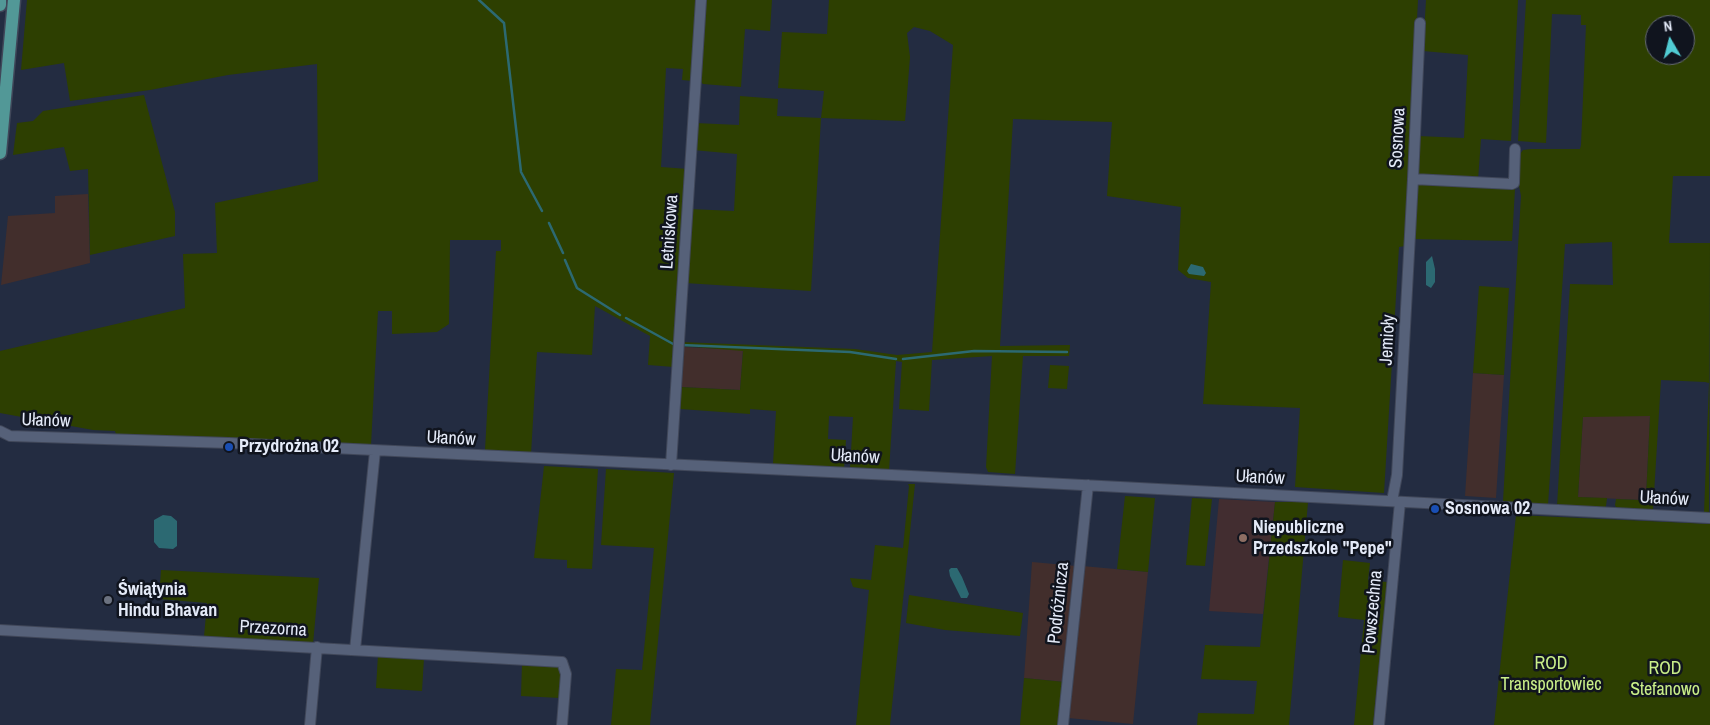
<!DOCTYPE html>
<meta charset="utf-8">
<style>
body{margin:0}
#map{position:relative;width:1710px;height:725px;overflow:hidden;background:#232c41;font-family:"Archivo Narrow",sans-serif}
canvas{display:block}
.north{position:absolute;left:1645px;top:15px;width:50px;height:50px;box-sizing:border-box;background:#10141e;border:1px solid #656a75;border-radius:50%;rotate:352deg;font-size:14px;font-weight:700;line-height:20px;text-align:center;color:#e4eaf8}
.north::after{content:'';display:block;margin:auto;width:18px;height:22px;background:#51ccd3;clip-path:polygon(50% 0,100% 100%,50% 72%,0 100%)}
</style>
<div id="map">
<canvas width="1710" height="725"></canvas>
<div class="north">N</div>
</div>
<script>
const c = document.querySelector('canvas').getContext('2d');
c.lineJoin = 'round';
function fill(path, color) { c.fillStyle = color; c.fill(path, 'evenodd'); }
const shape = rows => new Path2D(rows.map(r => 'M' + r).join(''));
function strokePath(path, color, width, dash) { c.strokeStyle = color; c.lineWidth = width; c.lineCap = dash ? 'butt' : 'round'; c.setLineDash(dash || []); c.stroke(path); }
function drawText(font, color, halo, rows, align = 'center') {
  c.font = font + ' "Archivo Narrow",sans-serif'; c.lineWidth = 5; c.setLineDash([]); c.textBaseline = 'middle'; c.strokeStyle = halo; c.fillStyle = color; for (const [text, x, y, turn = 0] of rows) {
    c.save(); c.translate(x, y); c.rotate((+turn || 0) * Math.PI / 180); c.textAlign = isNaN(turn) ? turn : align; if (halo) c.strokeText(text, 0, 0); c.fillText(text, 0, 0); c.restore();
  }
}
fill(shape([
 [88,194,90,263,1,285,8,216,55,213,55,196],
 [684,347,743,350,740,390,681,387],
 [1473,373,1504,375,1496,498,1465,496],
 [1583,416,1650,416,1646,497,1641,500,1578,497],
 [1032,562,1076,566,1065,682,1024,678],
 [1082,566,1148,572,1133,724,1068,718]
]), '#422e2c');
fill(shape([
 [1219,499,1275,502,1263,614,1209,611]
]), '#422d30');
fill(shape([
 [27,0,698,0,693,81,682,80,683,69,666,68,661,167,688,169,674,367,648,365,650,336,595,306,592,355,537,352,531,454,485,450,496,251,501,251,501,240,450,240,449,324,437,332,392,334,392,311,378,311,371,445,116,434,115,431,93,430,0,413,0,351,185,308,183,254,217,253,215,203,318,181,317,64,228,75,150,90,70,101,64,63,21,70],
 [706,0,772,0,770,31,745,29,741,87,703,84,699,80],
 [829,0,1418,0,1405,246,1399,247,1384,493,1295,487,1300,408,1203,404,1211,282,1188,278,1178,270,1181,207,1107,196,1112,122,1013,119,1000,346,1070,345,1069,356,1023,356,1015,474,988,472,986,467,992,356,932,360,929,411,899,409,902,362,896,361,889,471,850,469,853,417,829,416,828,439,846,440,844,469,773,464,776,411,750,409,750,414,680,409,681,387,740,390,743,351,681,346,681,342,855,349,897,355,932,352,953,45,930,31,914,27,907,33,910,57,905,121,821,118,811,291,685,283,690,209,734,211,737,154,693,150,695,123,739,125,740,96,778,99,777,116,821,118,824,91,778,88,781,48,782,32,827,34],
 [1426,0,1518,0,1511,141,1481,139,1478,180,1415,177,1418,136,1464,138,1468,55,1423,51],
 [1526,0,1710,0,1710,176,1673,176,1669,243,1710,243,1709,513,1704,513,1709,383,1705,382,1661,380,1653,510,1617,509,1615,505,1616,499,1641,500,1646,497,1650,416,1583,417,1578,497,1607,498,1606,506,1605,508,1557,506,1570,284,1613,285,1612,242,1565,244,1548,505,1503,501,1521,196,1518,180,1520,154,1523,150,1531,149,1580,149,1581,145,1586,25,1581,25,1581,15,1552,14,1546,143,1518,141],
 [1655,25,1685,25,1685,55,1655,55],
 [144,95,175,212,175,236,90,255,88,169,70,171,64,147,13,155,17,123,33,121,43,111],
 [1415,184,1515,189,1512,241,1412,239],
 [1479,286,1509,288,1504,375,1473,373],
 [1050,365,1069,366,1067,389,1048,388],
 [544,466,598,469,592,569,567,568,567,560,534,558],
 [606,469,674,473,650,725,611,725,616,669,642,670,654,548,601,545],
 [908,484,915,484,890,725,856,725,869,590,853,587,850,578,871,580,875,545,903,548,909,486],
 [1125,496,1155,498,1148,572,1117,569],
 [1192,498,1212,499,1205,566,1186,565],
 [1275,502,1308,502,1289,725,1197,725,1198,713,1254,714,1257,681,1201,679,1205,645,1260,647],
 [1516,515,1710,524,1710,725,1494,725],
 [1343,560,1370,563,1368,580,1387,582,1373,725,1354,725,1364,620,1338,617],
 [161,570,319,578,313,644,204,637,207,603,159,599],
 [909,595,1023,613,1020,636,945,630,906,623],
 [378,655,424,658,422,691,376,688],
 [522,663,559,665,562,669,560,698,521,696],
 [1024,678,1065,682,1060,725,1020,725]
]), '#2d3f01');
fill(shape([
 [1432,256,1435,269,1435,282,1431,288,1426,285,1426,262],
 [1191,264,1203,267,1206,273,1204,276,1189,274,1187,271],
 [163,515,171,516,177,521,177,546,173,549,159,548,154,542,154,520],
 [951,568,957,568,962,577,969,594,967,598,961,598,950,576,949,570]
]), '#2c6972');
strokePath(shape([
 [479,0,504,23,521,172,542,211],
 [549,223,563,253],
 [565,260,577,288,620,315],
 [626,318,675,345],
 [681,345,850,352,896,359],
 [903,359,974,351,1067,352]
]), '#2c6972', 2.5);
const minor = shape([
 [1420,23,1413,179,1512,184,1514,183,1515,149],
 [0,431,10,436,229,443,892,475,1710,518],
 [671,465,701,0],
 [1392,501,1397,475,1413,179],
 [0,630,562,662,566,674,562,725],
 [355,650,375,451],
 [310,725,317,647],
 [1063,725,1088,485],
 [1379,725,1400,502]
]);
const major = shape([
 [0,5,0,0],
 [0,153,14,0]
]);
strokePath(minor, '#404759', 12);
strokePath(major, '#404759', 15);
strokePath(minor, '#566179', 10);
strokePath(major, '#529897', 12);
for (const [x, y, r, color] of [
 [229,447,5,"#1a4fb4"],
 [1435,509,5,"#1a4fb4"],
 [1243,538,5,"#8d6e63"],
 [108,600,5,"#6b7280"]
]) { const dot = new Path2D(); dot.arc(x, y, r, 0, 2 * Math.PI); c.fillStyle = color; c.fill(dot); strokePath(dot, '#10141e', 2); }
drawText('18px', '#e4eaf8', '#10141e', [
 ["Sosnowa",1398,138,-87],
 ["Letniskowa",670,232,-86],
 ["Jemioły",1388,340,-87],
 ["Ułanów",46,421,2],
 ["Ułanów",451,439,3],
 ["Ułanów",855,457,3],
 ["Ułanów",1260,478,3],
 ["Ułanów",1664,499,3],
 ["Podróżnicza",1059,603,-84],
 ["Powszechna",1373,612,-85],
 ["Przezorna",273,629,3]
]);
drawText('bold 18px', '#e4eaf8', '#10141e', [
 ["Przydrożna 02",239,447],
 ["Sosnowa 02",1445,509],
 ["Niepubliczne",1253,528],
 ["Przedszkole \"Pepe\"",1253,549],
 ["Świątynia",118,590],
 ["Hindu Bhavan",118,611]
], 'left');
drawText('18px', '#caef89', '#10141e', [
 ["ROD",1551,664],
 ["Transportowiec",1551,685],
 ["ROD",1665,669],
 ["Stefanowo",1665,690]
]);
</script>
